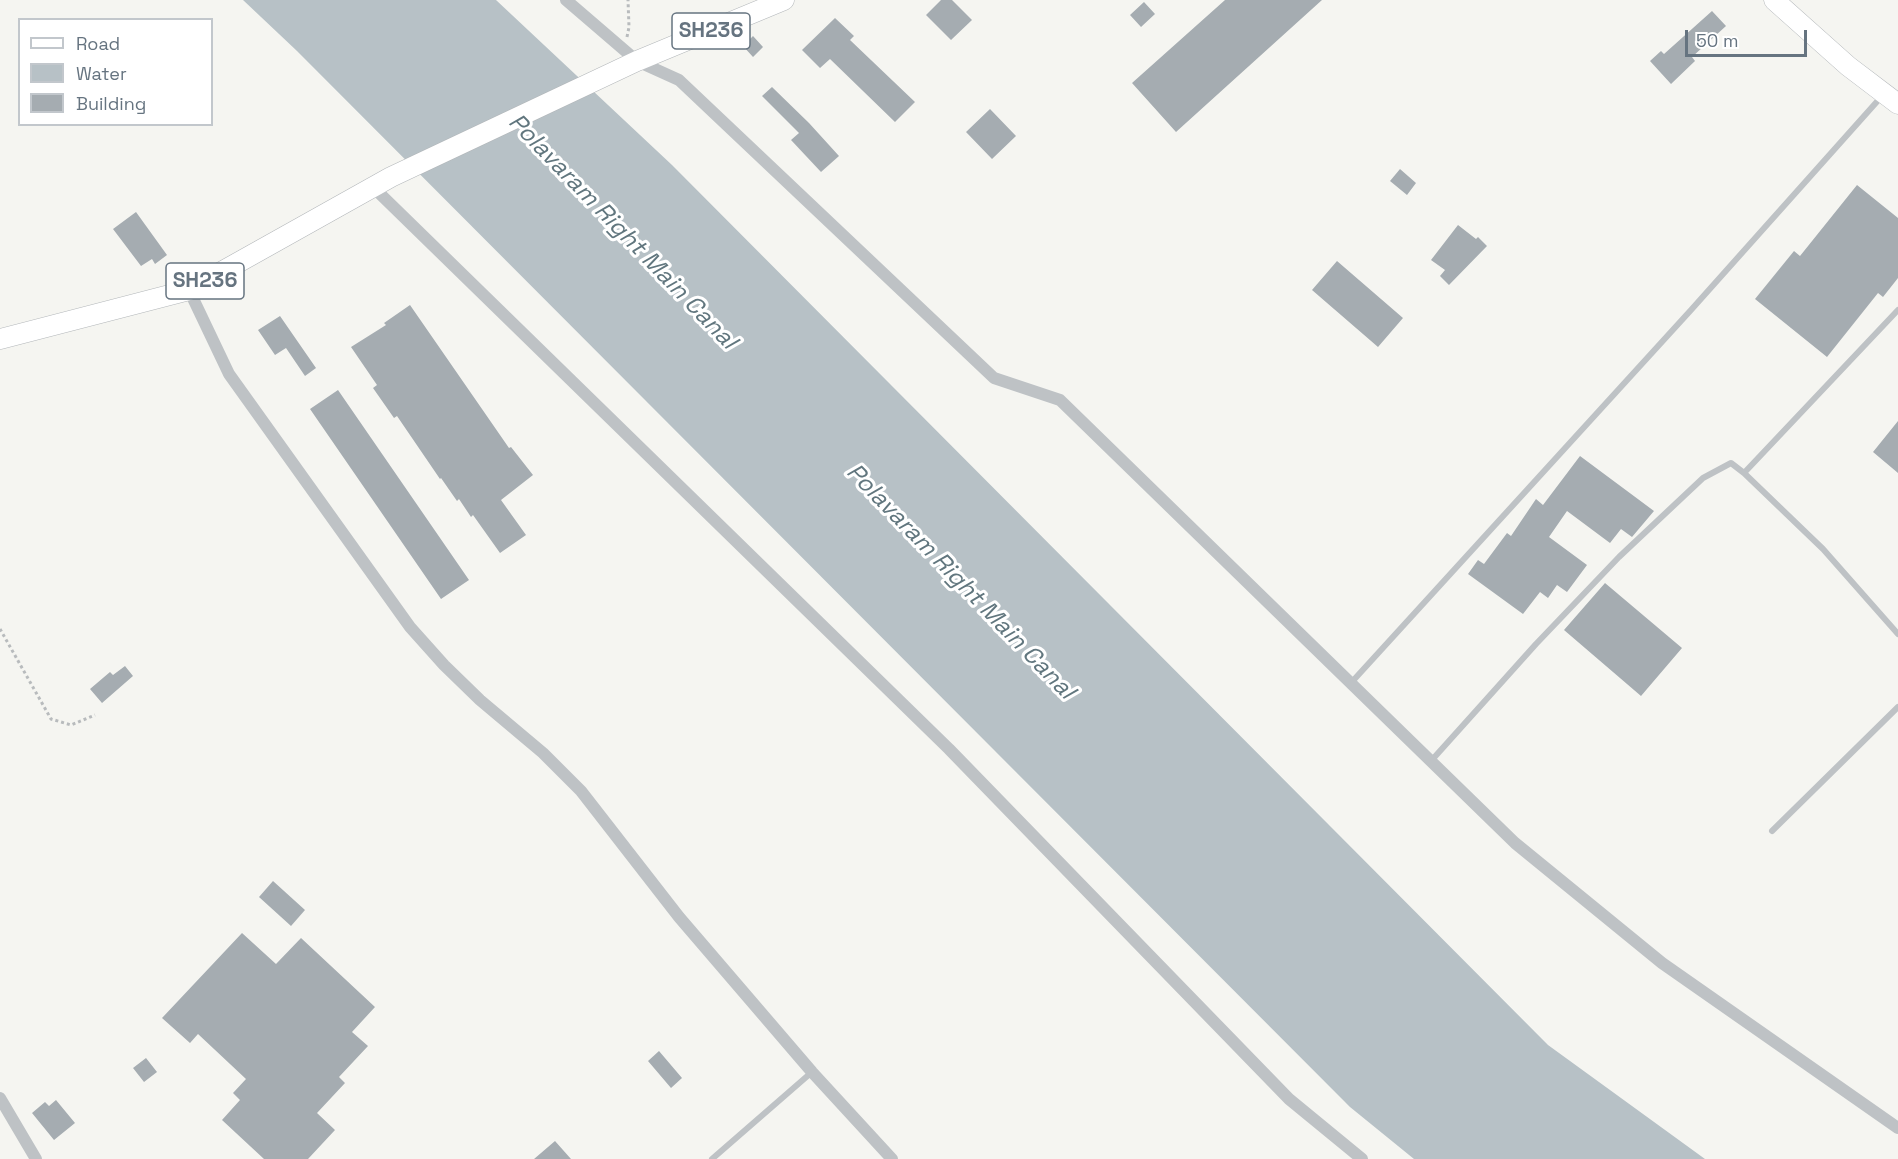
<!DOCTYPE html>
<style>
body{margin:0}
#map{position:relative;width:1898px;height:1159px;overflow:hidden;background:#f5f5f1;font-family:"Space Grotesk",sans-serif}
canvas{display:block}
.legend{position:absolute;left:18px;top:18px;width:195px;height:108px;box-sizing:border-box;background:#fff;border:2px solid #c2c7cc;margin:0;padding:8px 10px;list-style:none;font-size:18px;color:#667480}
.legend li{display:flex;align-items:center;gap:12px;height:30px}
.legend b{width:30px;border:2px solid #c2c7cc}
.scale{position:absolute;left:1685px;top:30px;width:122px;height:27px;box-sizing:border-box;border:3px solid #667480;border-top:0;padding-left:8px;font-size:18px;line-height:21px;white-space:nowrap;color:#667480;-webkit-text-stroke:4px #fff;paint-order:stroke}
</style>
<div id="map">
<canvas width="1898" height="1159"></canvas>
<ul class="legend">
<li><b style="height:8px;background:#fff"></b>Road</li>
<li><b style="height:16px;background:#b7c1c6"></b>Water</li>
<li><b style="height:16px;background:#a5acb1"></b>Building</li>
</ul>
<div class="scale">50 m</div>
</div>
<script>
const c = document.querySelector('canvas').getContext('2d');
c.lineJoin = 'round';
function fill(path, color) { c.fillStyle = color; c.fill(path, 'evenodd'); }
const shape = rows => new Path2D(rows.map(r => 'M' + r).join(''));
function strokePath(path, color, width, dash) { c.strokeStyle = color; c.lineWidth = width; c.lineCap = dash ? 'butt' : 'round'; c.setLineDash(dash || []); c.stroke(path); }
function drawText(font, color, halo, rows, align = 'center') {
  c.font = font + ' "Space Grotesk",sans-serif'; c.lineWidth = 6; c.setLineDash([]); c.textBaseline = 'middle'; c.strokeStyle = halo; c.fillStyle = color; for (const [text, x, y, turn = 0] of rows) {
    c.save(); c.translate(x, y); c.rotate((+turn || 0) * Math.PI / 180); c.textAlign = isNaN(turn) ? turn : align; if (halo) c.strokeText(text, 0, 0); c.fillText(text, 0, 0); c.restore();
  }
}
fill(shape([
 [243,0,496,0,672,165,1548,1045,1705,1159,1414,1159,1350,1107,297,51]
]), '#b7c1c6');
fill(shape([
 [941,0,952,0,972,20,951,40,926,15],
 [1225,0,1322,0,1176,132,1132,83],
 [1144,2,1155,14,1141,27,1130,15],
 [1712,11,1726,26,1692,57,1695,61,1671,84,1650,61,1661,51,1664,54],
 [835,18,854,36,850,40,915,102,895,122,830,59,820,68,802,50],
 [753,36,763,47,753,57,743,46],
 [772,87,809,123,839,156,821,172,791,140,799,133,762,96],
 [990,109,1016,136,992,159,966,132],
 [1400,169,1416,183,1407,195,1390,181],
 [1857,185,1898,218,1898,278,1883,297,1878,293,1827,357,1755,299,1794,251,1800,256],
 [136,212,167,255,155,264,152,259,141,266,113,229],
 [1458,225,1476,239,1478,237,1487,246,1449,285,1440,276,1445,270,1431,260],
 [1337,261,1403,318,1378,347,1312,290],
 [410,305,509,448,511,447,533,475,501,500,526,535,500,553,473,515,471,517,459,499,457,501,441,478,440,479,397,416,394,418,373,388,377,385,351,347,386,325,384,323],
 [280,316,316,368,305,376,286,348,275,355,258,330],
 [338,390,469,580,441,599,310,409],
 [1898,421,1898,473,1873,452],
 [1580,456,1654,511,1632,537,1621,529,1610,543,1567,511,1549,537,1587,565,1567,592,1557,585,1548,598,1540,592,1523,614,1468,574,1478,560,1484,564,1507,533,1511,536,1536,499,1543,505],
 [1605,583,1682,648,1641,696,1564,630],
 [125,666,133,676,102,703,90,689,110,672,113,675],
 [273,881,305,910,291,926,259,897],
 [242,933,276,964,301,938,375,1007,352,1032,368,1046,339,1077,345,1083,317,1113,335,1130,308,1159,264,1159,222,1120,240,1100,233,1093,246,1079,198,1034,190,1043,162,1018],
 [659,1051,682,1078,671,1088,648,1061],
 [146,1058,157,1072,144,1082,133,1068],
 [56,1100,75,1123,54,1140,32,1113,45,1102,49,1106],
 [555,1141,571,1159,534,1159]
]), '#a5acb1');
const primary = shape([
 [1774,0,1848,66,1898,104],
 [0,339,189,290,391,177,637,61,784,0]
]);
strokePath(primary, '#b2b6b9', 21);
strokePath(shape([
 [627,37,629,27,628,0],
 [0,629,51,719,71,725,95,715]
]), '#b8bbbd', 3, [3, 3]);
strokePath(shape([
 [1744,473,1898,310],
 [1350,684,1691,310,1882,96],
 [1431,761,1536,644,1619,557,1703,478,1731,463,1744,473,1823,549,1898,634],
 [1772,831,1898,707],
 [712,1159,812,1072]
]), '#bec2c5', 6);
strokePath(shape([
 [566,0,637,61,679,80,994,378,1060,400,1515,843,1662,963,1898,1128],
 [373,187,949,749,1289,1099,1362,1159],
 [189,290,229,374,410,627,444,665,480,700,543,753,581,791,679,917,812,1072,892,1159],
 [0,1098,36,1159]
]), '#bec2c5', 12);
strokePath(primary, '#fff', 20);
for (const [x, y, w] of [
 [711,31,78],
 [205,281,78]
]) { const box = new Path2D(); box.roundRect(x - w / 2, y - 18, w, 36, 4.5); c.fillStyle = '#fff'; c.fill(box); strokePath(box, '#667480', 1.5); }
drawText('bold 21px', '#667480', null, [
 ["SH236",711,31],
 ["SH236",205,281]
]);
drawText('italic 24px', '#61767e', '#fff', [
 ["Polavaram Right Main Canal",622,232,46],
 ["Polavaram Right Main Canal",960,582,46]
]);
</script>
